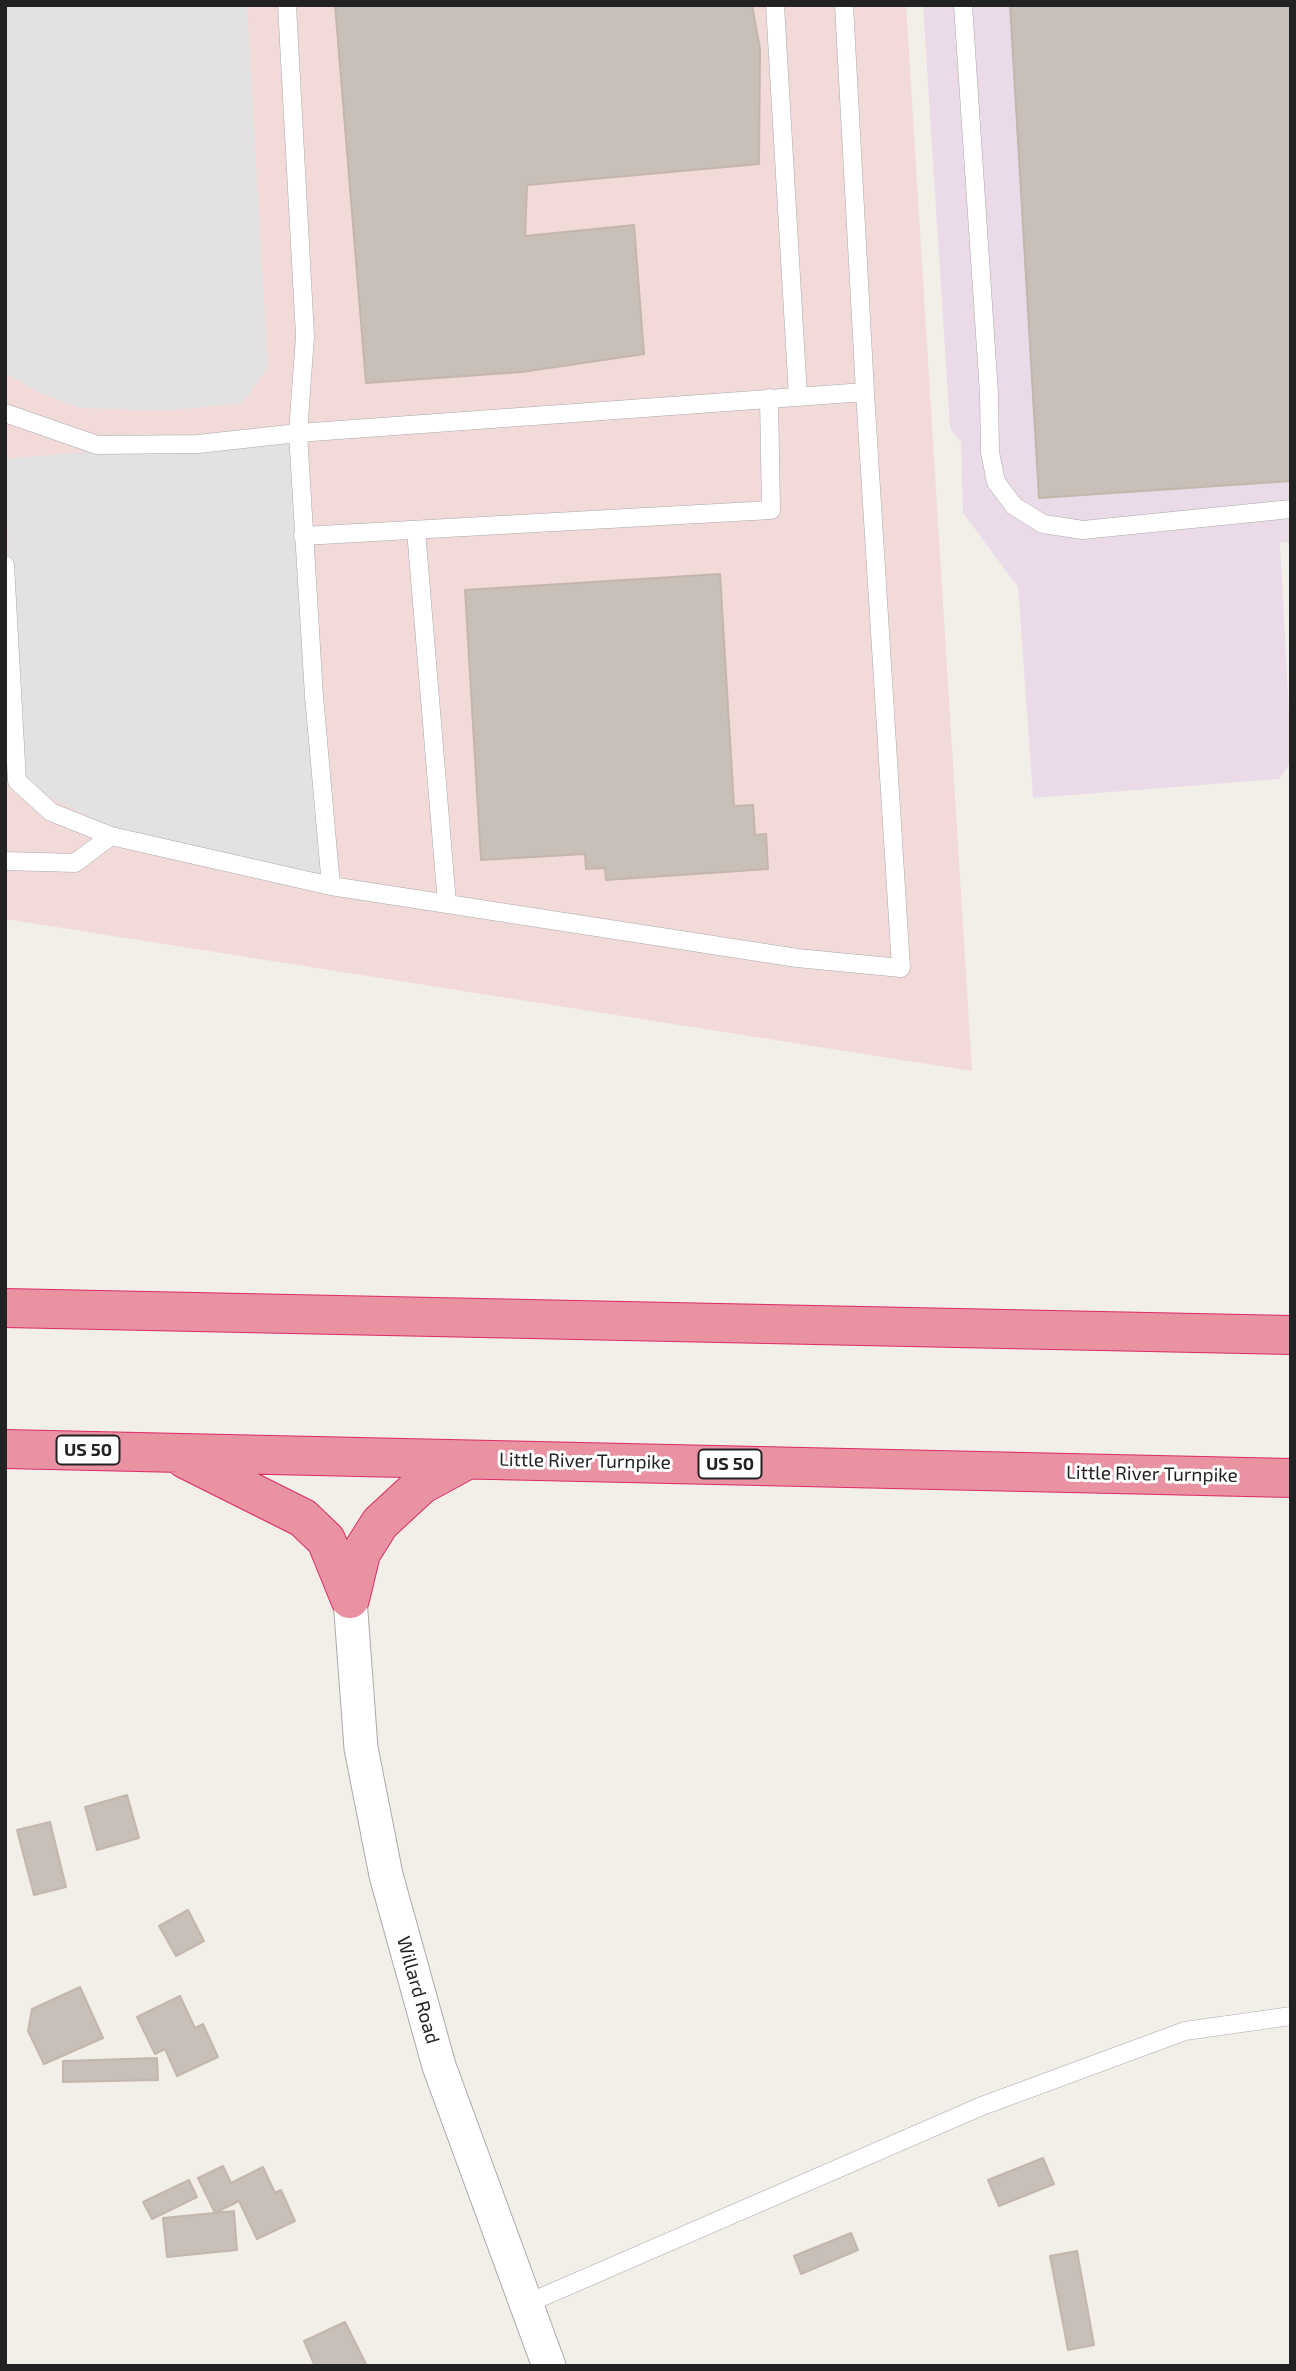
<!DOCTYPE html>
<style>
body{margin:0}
#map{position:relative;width:1296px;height:2371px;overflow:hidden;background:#f2efe9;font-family:"Exo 2",sans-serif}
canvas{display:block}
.frame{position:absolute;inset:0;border:7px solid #222;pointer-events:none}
</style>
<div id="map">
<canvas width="1296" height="2371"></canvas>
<div class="frame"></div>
</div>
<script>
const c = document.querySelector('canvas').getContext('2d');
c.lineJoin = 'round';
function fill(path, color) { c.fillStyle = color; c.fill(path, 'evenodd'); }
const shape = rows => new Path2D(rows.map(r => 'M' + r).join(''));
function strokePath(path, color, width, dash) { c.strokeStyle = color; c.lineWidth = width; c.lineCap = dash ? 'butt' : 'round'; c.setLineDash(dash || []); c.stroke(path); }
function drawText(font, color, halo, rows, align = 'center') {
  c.font = font + ' "Exo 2",sans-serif'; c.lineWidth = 6; c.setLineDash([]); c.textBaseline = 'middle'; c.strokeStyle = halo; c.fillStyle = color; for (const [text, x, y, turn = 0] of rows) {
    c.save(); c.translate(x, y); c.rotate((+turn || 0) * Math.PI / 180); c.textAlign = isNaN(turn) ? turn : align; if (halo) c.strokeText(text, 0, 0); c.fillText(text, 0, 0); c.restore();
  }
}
fill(shape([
 [5,5,906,5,972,1071,5,919]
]), '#f2dad9');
fill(shape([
 [923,5,1291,5,1291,542,1280,543,1291,752,1288,767,1279,779,1033,798,1018,587,963,513,961,442,950,428]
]), '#ebdbe8');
fill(shape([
 [5,5,247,5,268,367,243,403,164,411,80,408,37,392,5,372],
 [298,433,331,886,144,843,17,781,5,459]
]), '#e2e2e2');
const building = shape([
 [335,5,752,5,760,49,759,164,527,185,525,236,634,225,644,354,522,372,366,383,335,5],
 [1010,5,1291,5,1291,481,1039,498,1010,5],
 [720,574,734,806,753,805,755,835,766,834,768,869,606,880,605,868,586,869,585,854,481,860,465,590,720,574],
 [127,1795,139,1838,97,1850,85,1807,127,1795],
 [50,1822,66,1887,34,1895,17,1830,50,1822],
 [188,1910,204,1941,176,1956,159,1926,188,1910],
 [80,1987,103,2038,44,2064,28,2031,32,2009,80,1987],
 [180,1996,195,2028,203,2024,218,2057,177,2076,165,2049,155,2054,137,2017,180,1996],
 [157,2058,158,2080,63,2082,63,2061,157,2058],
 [1043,2158,1054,2184,999,2206,988,2180,1043,2158],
 [223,2166,231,2183,263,2167,275,2193,281,2190,295,2221,257,2239,239,2201,215,2213,198,2178,223,2166],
 [189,2180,197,2197,152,2219,143,2202,189,2180],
 [234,2211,237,2250,167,2257,163,2218,234,2211],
 [851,2233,858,2250,801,2274,794,2256,851,2233],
 [1077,2251,1094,2345,1068,2350,1050,2256,1077,2251],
 [345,2322,367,2366,315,2366,304,2341,345,2322]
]);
fill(building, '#c7bfb8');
strokePath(building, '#c4b6ab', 2);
const lane = shape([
 [775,5,798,396],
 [963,5,989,394,990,452,996,482,1014,506,1043,524,1083,530,1291,509],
 [5,413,97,445,198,444,298,433,305,336,287,5],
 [416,530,447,904],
 [303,536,771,510,769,398],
 [5,565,17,781,51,812,111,836,331,886,797,958,901,968,865,392],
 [5,861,75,863,111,836],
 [331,886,314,696,298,433,865,392,844,5],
 [526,2304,982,2106,1185,2031,1291,2016]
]);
const street = shape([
 [350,1599,361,1748,386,1875,439,2066,549,2366]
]);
const highway = shape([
 [5,1308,1291,1335],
 [5,1449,1291,1478],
 [185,1459,303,1518,326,1540,350,1599],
 [350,1599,361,1553,380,1523,421,1485,467,1460]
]);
strokePath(lane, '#a9a9a9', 19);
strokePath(street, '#a9a9a9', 35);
strokePath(highway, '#dc2a67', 40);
strokePath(lane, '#fff', 18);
strokePath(street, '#fff', 33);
strokePath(highway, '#e892a2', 38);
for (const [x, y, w] of [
 [88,1450,63],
 [730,1464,63]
]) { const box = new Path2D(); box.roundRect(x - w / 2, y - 14.5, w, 29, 5); c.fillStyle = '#fff'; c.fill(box); strokePath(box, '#222', 2); }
drawText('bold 18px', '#222', null, [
 ["US 50",88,1450],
 ["US 50",730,1464]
]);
drawText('19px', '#222', '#fff', [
 ["Little River Turnpike",585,1461,1],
 ["Little River Turnpike",1152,1474,1],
 ["Willard Road",418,1990,74]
]);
</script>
